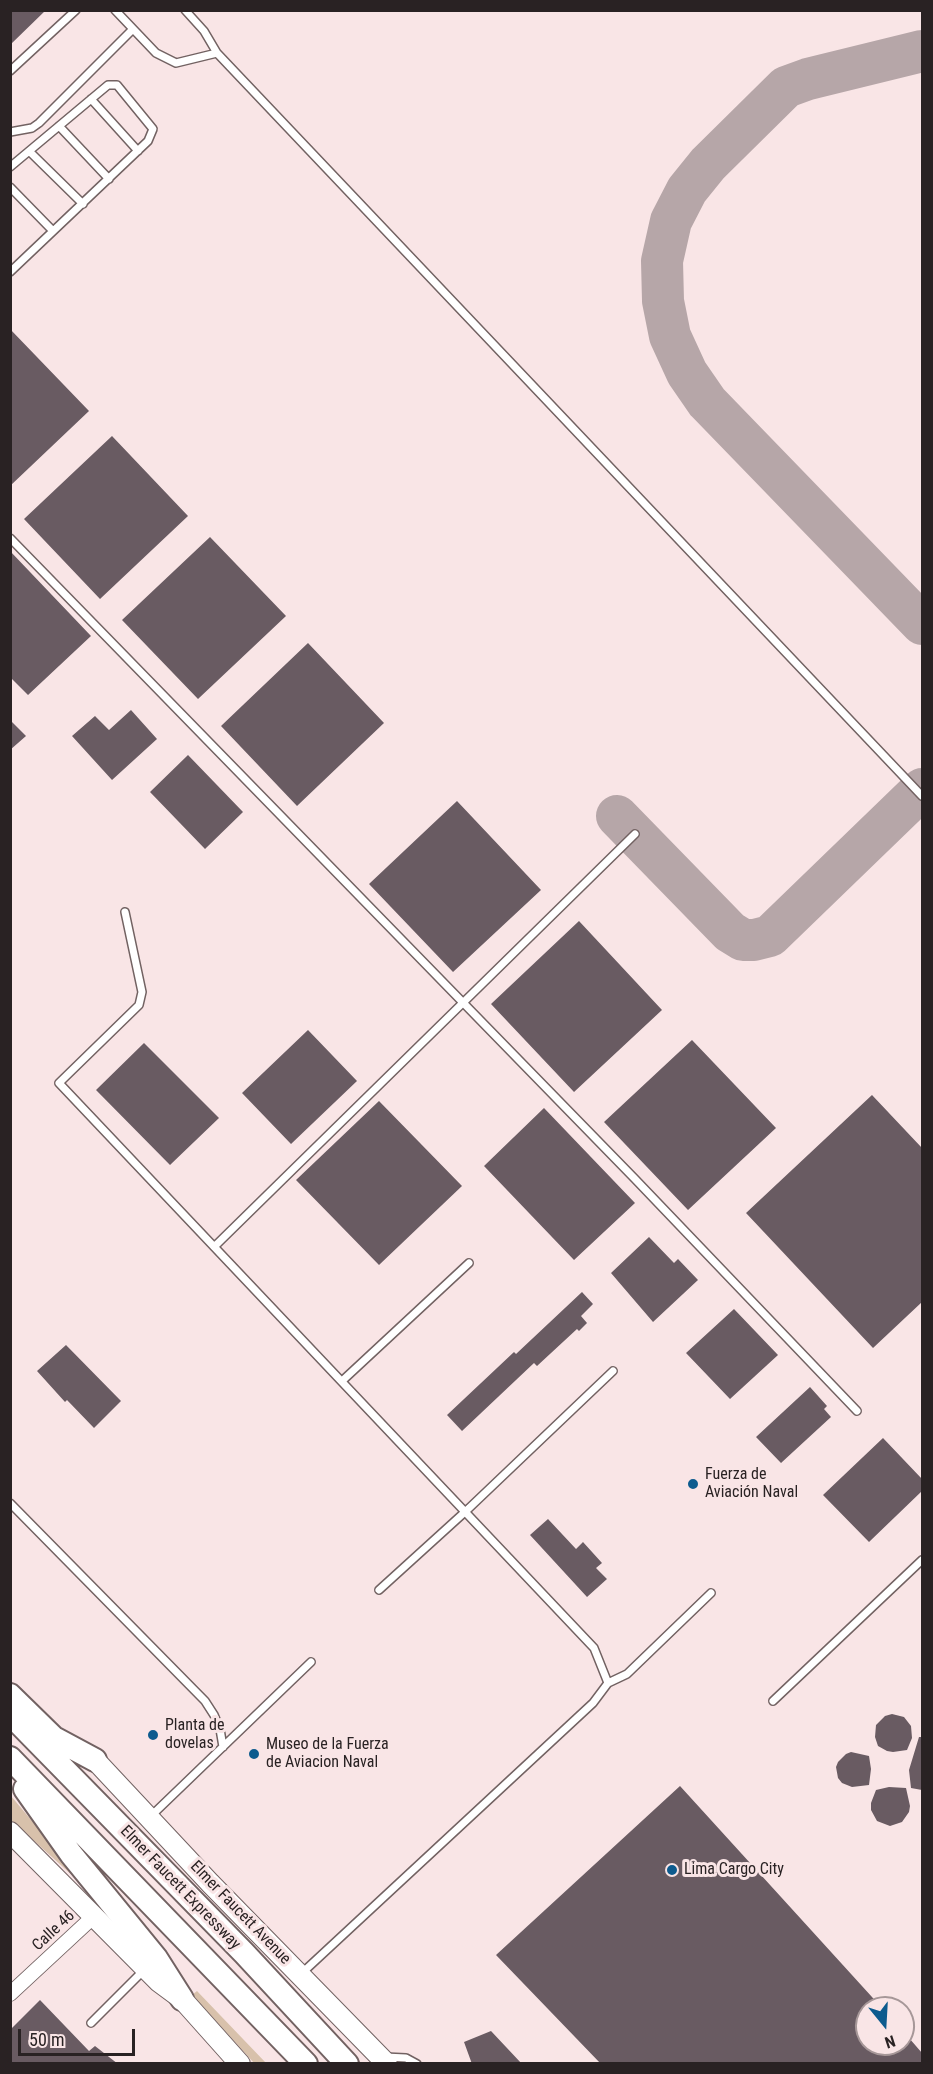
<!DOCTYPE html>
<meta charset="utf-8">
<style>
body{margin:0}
#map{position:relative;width:933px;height:2074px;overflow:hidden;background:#f9e5e6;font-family:"Roboto Condensed",sans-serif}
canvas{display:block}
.frame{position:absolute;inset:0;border:12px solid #292223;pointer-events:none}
.north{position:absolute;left:855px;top:1996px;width:60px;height:60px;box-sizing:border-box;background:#f9e5e6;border:2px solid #a69798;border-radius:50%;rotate:162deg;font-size:16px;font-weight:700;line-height:24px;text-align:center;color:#292223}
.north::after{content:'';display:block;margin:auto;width:21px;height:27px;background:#0d5b8e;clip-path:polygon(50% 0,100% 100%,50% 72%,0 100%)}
.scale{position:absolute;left:18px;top:2029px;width:117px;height:27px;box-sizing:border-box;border:3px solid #292223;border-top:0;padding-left:8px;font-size:18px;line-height:21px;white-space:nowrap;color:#292223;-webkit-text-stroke:4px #f9e5e6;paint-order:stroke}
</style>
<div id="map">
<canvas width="933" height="2074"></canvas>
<div class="frame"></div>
<div class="north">N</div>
<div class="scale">50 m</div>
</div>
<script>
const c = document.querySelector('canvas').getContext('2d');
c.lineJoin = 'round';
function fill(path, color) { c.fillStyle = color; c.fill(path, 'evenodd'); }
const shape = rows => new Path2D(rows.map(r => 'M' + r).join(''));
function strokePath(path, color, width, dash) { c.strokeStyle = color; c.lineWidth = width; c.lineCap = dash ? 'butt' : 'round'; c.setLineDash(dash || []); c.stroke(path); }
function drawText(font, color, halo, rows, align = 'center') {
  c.font = font + ' "Roboto Condensed",sans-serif'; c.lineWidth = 6; c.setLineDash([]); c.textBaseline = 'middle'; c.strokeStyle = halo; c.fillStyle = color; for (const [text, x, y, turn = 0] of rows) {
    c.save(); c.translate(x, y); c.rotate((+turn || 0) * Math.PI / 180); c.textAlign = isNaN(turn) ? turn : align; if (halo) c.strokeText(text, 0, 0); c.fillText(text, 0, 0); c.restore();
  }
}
fill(shape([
 [11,1796,94,1895,11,1820],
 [197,1991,266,2063,254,2063,192,1995]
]), '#d8c1ab');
strokePath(shape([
 [922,51,808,79,786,87,708,164,687,190,671,221,662,261,663,301,670,336,687,373,707,402,922,624],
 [617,816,730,932,743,940,754,940,770,936,922,789]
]), '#b6a6a8', 42);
fill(shape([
 [10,10,46,10,10,45],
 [10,329,89,411,10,486],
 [112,436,188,516,100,599,24,519],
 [210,537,286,616,198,699,122,620],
 [10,551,91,636,28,695,10,677],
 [308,643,384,723,297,806,221,726],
 [131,710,157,739,112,780,72,736,95,716,109,730],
 [10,720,26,736,10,750],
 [188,755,243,812,205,849,150,792],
 [457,801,541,890,453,972,369,884],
 [579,921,662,1010,574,1092,491,1004],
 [308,1030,357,1081,291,1144,242,1093],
 [692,1040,776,1128,688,1210,604,1122],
 [144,1043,219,1118,170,1165,96,1090],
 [872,1095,922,1148,922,1302,873,1348,746,1213],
 [379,1101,462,1186,379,1265,296,1180],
 [544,1108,635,1203,574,1260,484,1166],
 [649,1237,674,1263,678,1259,698,1280,653,1322,611,1273],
 [582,1292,593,1304,581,1316,587,1323,579,1331,577,1329,537,1366,534,1363,462,1431,447,1415,514,1352,516,1354],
 [734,1309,778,1355,730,1399,686,1353],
 [66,1345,121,1401,94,1428,67,1400,65,1402,37,1371],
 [810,1387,827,1406,824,1409,831,1417,781,1463,756,1437],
 [883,1438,922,1479,922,1491,869,1542,823,1495],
 [548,1519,576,1549,583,1542,602,1563,596,1568,607,1579,587,1597,530,1535],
 [892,1714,904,1717,911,1726,912,1738,907,1750,893,1752,887,1751,878,1746,875,1737,876,1725,885,1716],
 [919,1737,922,1737,922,1790,911,1788,909,1770],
 [851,1752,869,1756,871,1769,869,1785,852,1787,842,1783,838,1778,836,1767,838,1762,846,1754],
 [680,1786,882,2008,867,2008,867,2044,903,2044,903,2031,922,2053,922,2064,601,2064,496,1955],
 [889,1787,906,1788,910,1806,909,1812,902,1822,890,1826,877,1821,871,1810,871,1803,876,1790],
 [40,2000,89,2051,95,2046,118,2064,10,2064,10,2030],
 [491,2031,522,2064,472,2064,464,2042]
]), '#695b62');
const service = shape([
 [115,10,156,53,176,63,217,53],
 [185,10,204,31,217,53,922,796],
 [10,71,76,10],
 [91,99,138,151],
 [59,126,109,179],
 [10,132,32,128,39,123,133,29],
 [30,152,83,204],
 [10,167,108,85,117,85,153,129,148,141,10,272],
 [10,187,53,231],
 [10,538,635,1179,857,1411],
 [125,912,142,992,139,1005,59,1083,594,1648,608,1683],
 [215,1246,635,834],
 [342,1381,469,1263],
 [10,1503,205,1701,214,1715,220,1729,223,1747],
 [379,1590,466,1511,613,1371],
 [773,1701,922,1560],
 [151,1816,311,1662],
 [302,1973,593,1703,608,1683,627,1674,711,1593],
 [91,2023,144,1970],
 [385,2057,406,2058,417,2064]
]);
const minor = shape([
 [10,1994,93,1917]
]);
const secondary = shape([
 [95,1760,210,1883,387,2064],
 [10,1832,159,1982,182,1999,240,2064]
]);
const trunk = shape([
 [10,1695,54,1738,95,1760],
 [10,1714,244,1953,347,2064],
 [10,1758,306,2064],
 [25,1789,71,1854,156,1958,182,1999]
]);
strokePath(service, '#726262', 10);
strokePath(minor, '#726262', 16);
strokePath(secondary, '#726262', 22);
strokePath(trunk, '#726262', 26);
strokePath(service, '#fff', 7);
strokePath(minor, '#fff', 14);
strokePath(secondary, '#fff', 20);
strokePath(trunk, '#fff', 22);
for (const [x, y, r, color] of [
 [693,1484,6,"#0d5b8e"],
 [153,1735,6,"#0d5b8e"],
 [254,1754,6,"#0d5b8e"],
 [672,1870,6,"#0d5b8e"]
]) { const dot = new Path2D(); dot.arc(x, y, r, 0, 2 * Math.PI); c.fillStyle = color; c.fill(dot); strokePath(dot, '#f9e5e6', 2); }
drawText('16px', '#292223', '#f9e5e6', [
 ["Fuerza de",705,1475],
 ["Aviación Naval",705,1493],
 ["Planta de",165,1726],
 ["dovelas",165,1744],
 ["Museo de la Fuerza",266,1745],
 ["de Aviacion Naval",266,1763],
 ["Lima Cargo City",684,1870]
], 'left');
drawText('16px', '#292223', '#f9e5e6', [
 ["Elmer Faucett Expressway",180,1888,46],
 ["Elmer Faucett Avenue",240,1913,46],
 ["Calle 46",54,1931,-43]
]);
</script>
